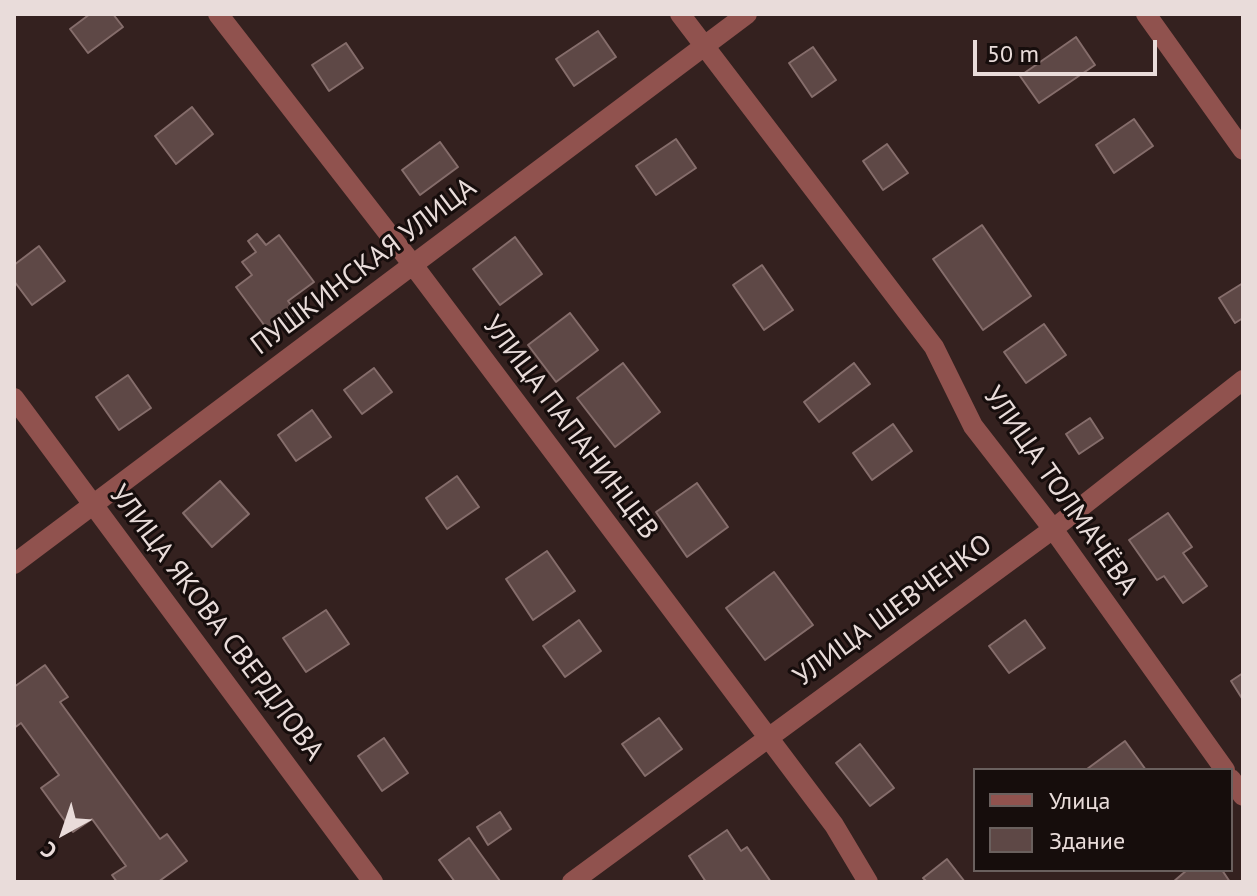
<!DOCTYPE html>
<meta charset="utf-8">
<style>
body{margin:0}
#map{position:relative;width:1257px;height:896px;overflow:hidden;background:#34211f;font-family:"PT Sans",sans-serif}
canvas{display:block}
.frame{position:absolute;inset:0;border:16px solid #e9dcda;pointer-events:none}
.legend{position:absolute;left:973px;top:768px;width:260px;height:104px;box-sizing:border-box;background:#160d0c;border:2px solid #6a605e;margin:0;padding:10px 14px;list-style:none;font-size:24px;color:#e9dcda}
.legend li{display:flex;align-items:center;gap:16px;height:40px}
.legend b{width:40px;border:2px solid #6a605e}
.north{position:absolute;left:24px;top:792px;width:80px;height:80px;-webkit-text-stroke:6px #160d0c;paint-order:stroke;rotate:220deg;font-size:22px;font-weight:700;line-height:32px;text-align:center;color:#e9dcda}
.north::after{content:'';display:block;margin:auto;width:28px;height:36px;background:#e9dcda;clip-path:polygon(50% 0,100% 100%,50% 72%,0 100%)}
.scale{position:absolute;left:973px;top:40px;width:184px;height:36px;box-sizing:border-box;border:4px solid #e9dcda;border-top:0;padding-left:10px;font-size:24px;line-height:28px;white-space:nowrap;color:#e9dcda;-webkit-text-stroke:6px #160d0c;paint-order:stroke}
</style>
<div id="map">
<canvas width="1257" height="896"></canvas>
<div class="frame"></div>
<ul class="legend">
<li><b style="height:10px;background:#90524e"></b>Улица</li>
<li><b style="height:22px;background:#5e4846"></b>Здание</li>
</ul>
<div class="north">С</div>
<div class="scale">50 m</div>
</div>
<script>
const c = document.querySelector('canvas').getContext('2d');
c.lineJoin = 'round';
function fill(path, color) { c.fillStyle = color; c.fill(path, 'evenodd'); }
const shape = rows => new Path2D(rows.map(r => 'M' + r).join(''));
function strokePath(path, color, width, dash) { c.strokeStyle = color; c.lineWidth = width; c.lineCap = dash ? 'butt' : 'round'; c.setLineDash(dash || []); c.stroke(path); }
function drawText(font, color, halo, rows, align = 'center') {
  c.font = font + ' "PT Sans",sans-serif'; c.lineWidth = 6; c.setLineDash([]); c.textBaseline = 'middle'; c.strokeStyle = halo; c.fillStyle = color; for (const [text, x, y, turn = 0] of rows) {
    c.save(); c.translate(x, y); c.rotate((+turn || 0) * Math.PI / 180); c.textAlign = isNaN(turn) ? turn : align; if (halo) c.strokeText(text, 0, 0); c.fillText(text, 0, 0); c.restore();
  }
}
const building = shape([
 [90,14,113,14,123,27,88,53,70,29,90,14],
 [598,31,616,57,574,86,556,59,598,31],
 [1076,37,1095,65,1039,103,1020,76,1076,37],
 [346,43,363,68,329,91,312,65,346,43],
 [813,47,836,80,812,97,789,63,813,47],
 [192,107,213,134,176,164,155,136,192,107],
 [1134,119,1153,146,1114,173,1096,145,1134,119],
 [676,139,696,168,656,195,636,166,676,139],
 [440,142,458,167,420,195,402,170,440,142],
 [887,144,908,173,883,190,863,161,887,144],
 [982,225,1031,296,983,330,933,259,982,225],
 [257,234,266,245,279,235,314,282,288,301,297,313,270,333,236,287,252,275,242,262,256,252,248,241,257,234],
 [515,237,542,274,500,305,473,269,515,237],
 [39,246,65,281,32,305,14,281,14,265,39,246],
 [762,265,793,310,764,330,733,285,762,265],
 [1243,283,1243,318,1235,323,1219,298,1243,283],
 [570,313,598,350,556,382,528,345,570,313],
 [1044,324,1066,355,1026,383,1004,352,1044,324],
 [623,363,660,412,615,447,577,398,623,363],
 [854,363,870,384,819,422,804,402,854,363],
 [374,368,392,392,362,414,344,390,374,368],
 [128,375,151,408,119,430,96,397,128,375],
 [312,410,331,437,296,461,278,435,312,410],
 [1090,418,1103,438,1079,454,1066,434,1090,418],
 [893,424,912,451,872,480,853,453,893,424],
 [457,476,479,507,447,529,426,498,457,476],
 [220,481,249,514,212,547,183,513,220,481],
 [697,483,728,527,687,557,656,512,697,483],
 [1168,513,1192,547,1183,553,1207,586,1183,603,1164,576,1157,580,1129,540,1168,513],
 [547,551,575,591,533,620,506,579,547,551],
 [774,572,813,625,765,660,726,608,774,572],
 [326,610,349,644,306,672,283,638,326,610],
 [579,620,601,651,565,677,543,646,579,620],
 [1025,620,1045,648,1009,673,989,646,1025,620],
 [45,665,68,697,60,702,160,839,167,834,187,861,158,882,117,882,112,875,126,866,92,819,73,832,41,788,59,775,21,723,14,728,14,687,45,665],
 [1243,673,1243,700,1231,681,1243,673],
 [659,718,682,749,645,776,622,744,659,718],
 [384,738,408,773,382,791,358,756,384,738],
 [1125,741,1146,770,1088,770,1087,769,1125,741],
 [860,744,894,788,870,806,836,763,860,744],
 [500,812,511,829,488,845,477,827,500,812],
 [727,830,741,851,747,847,771,882,706,882,689,856,727,830],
 [469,838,500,881,498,882,455,882,439,860,469,838],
 [947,859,965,882,927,882,923,878,947,859],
 [1187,870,1222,870,1230,882,1173,882,1187,870]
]);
fill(building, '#5e4846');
strokePath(building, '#856d6b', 2);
strokePath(shape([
 [218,14,413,265,834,825,868,882],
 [680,14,934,347,973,426,1053,529,1225,770],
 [1146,14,1243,150],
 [14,398,373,882],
 [14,564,747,14],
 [1231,779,1243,796],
 [572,882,1053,529,1243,380]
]), '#90524e', 20);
drawText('28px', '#e9dcda', '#160d0c', [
 ["ПУШКИНСКАЯ УЛИЦА",364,267,-37],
 ["УЛИЦА ПАПАНИНЦЕВ",570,428,53],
 ["УЛИЦА ТОЛМАЧЁВА",1060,491,55],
 ["УЛИЦА ШЕВЧЕНКО",893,611,-36],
 ["УЛИЦА ЯКОВА СВЕРДЛОВА",216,623,53]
]);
</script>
